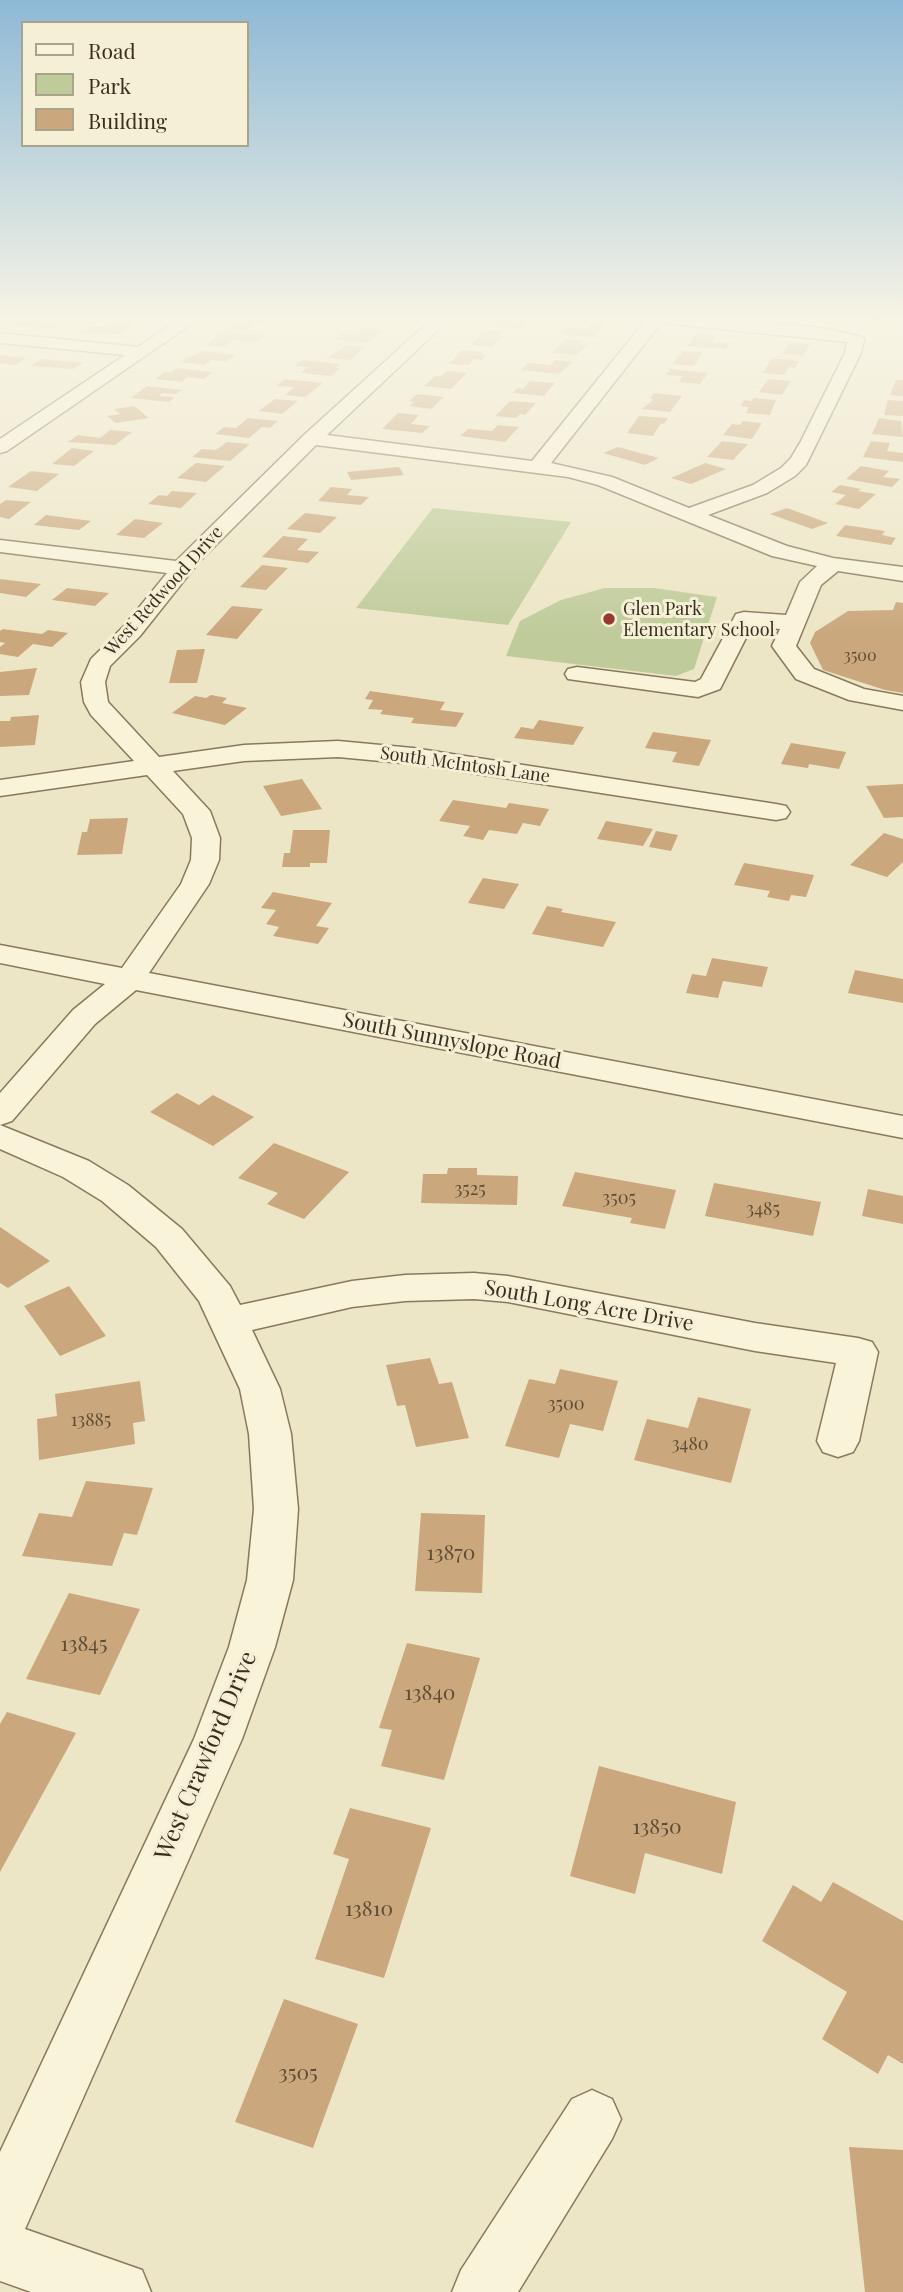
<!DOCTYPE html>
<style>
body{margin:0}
#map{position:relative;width:903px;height:2292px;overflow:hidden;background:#ede6c6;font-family:"Playfair Display",serif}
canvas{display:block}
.legend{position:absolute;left:21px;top:21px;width:228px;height:126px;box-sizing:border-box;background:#f5f0d5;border:2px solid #aaa38c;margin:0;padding:9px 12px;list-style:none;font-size:21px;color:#392f1f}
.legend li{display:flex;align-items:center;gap:14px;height:35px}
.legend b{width:35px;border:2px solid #aaa38c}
</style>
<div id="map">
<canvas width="903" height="2292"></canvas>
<ul class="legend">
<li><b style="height:9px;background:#f8f3d9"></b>Road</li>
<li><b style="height:19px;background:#bfcb9a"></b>Park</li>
<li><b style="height:19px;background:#caa77d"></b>Building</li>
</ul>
</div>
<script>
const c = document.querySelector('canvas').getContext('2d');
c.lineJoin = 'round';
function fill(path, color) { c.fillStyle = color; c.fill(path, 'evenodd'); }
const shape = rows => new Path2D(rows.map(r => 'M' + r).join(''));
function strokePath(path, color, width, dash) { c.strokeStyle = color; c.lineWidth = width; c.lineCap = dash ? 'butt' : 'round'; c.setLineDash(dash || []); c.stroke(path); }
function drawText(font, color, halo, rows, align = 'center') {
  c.font = font + ' "Playfair Display",serif'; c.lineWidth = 6; c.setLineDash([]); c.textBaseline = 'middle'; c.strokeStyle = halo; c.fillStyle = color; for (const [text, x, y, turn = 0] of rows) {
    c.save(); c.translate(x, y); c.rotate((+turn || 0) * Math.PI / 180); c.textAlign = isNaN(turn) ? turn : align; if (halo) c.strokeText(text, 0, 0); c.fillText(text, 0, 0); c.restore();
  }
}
fill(shape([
 [433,508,571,522,508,625,356,608],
 [605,588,654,588,717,597,694,669,676,676,506,656,520,621,561,600]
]), '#bfcb9a');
fill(shape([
 [29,316,50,316,42,321,61,323,51,328,15,325],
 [496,316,515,317,510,321,528,322,522,328,492,325,495,322,490,322],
 [866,316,903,316,903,321,865,319],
 [243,317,275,319,268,325,255,324,246,331,227,329],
 [117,321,135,323,118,335,83,332,92,326,108,327],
 [592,323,604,324,594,337,559,334,565,327,587,329],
 [363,328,382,330,369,343,335,340,342,334,356,335],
 [484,330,502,332,498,336,504,336,492,347,471,345],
 [220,332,265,336,257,342,233,340,224,347,206,346],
 [696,333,716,335,712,342,730,343,726,349,687,346],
 [565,339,584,341,581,344,587,345,577,355,552,353],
 [790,342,810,344,803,356,782,354],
 [347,345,365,347,350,360,327,358],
 [462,350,482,352,480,354,486,355,482,360,474,359,468,365,449,364],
 [202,351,236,355,226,361,211,360,204,365,181,362],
 [683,351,703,352,694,366,673,364],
 [0,355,26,358,15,365,0,363],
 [772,358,799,361,795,368,789,367,784,375,763,373],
 [41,359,83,363,73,369,31,366],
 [302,360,340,364,335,368,340,368,331,376,301,373,307,367,295,366],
 [555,360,573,362,558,374,521,370,528,363,550,365],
 [177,368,213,372,204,379,187,377,182,382,155,379,165,372,171,372],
 [670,369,708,373,700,384,679,382,682,376,666,375],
 [447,371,467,373,451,389,424,386,435,376,441,376],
 [285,379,323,383,305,397,285,395,294,387,276,386],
 [768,379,791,381,782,395,759,392],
 [896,380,903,380,903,396,890,395],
 [530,381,555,383,544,396,513,393,517,388,523,389],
 [147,386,182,390,176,394,162,393,159,396,175,397,169,402,131,398],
 [654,393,682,396,670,412,642,409,654,399,650,399],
 [417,394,444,397,431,409,409,406,414,402,409,401],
 [753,398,776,400,770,415,746,413,749,407,741,406,744,400,752,401],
 [275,399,298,401,282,414,259,411],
 [888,400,903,401,903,416,884,415],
 [510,401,536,403,525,415,520,414,516,418,495,416],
 [134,406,149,418,116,423,107,416,120,414,114,409],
 [398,413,419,415,411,424,430,426,422,433,382,429],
 [639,416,668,418,664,424,661,423,653,436,627,433],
 [248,418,278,421,270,428,262,427,249,438,215,434,224,427,236,428],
 [879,418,901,421,903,437,872,434],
 [743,421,762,423,752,439,723,435,732,424,740,425],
 [498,425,519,427,505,442,460,436,468,429,492,431],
 [110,430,132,432,115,445,68,442,78,435,100,438],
 [722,441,748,444,733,460,707,457],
 [871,441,890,443,887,451,903,453,903,462,863,457],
 [227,442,250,444,230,461,192,457,202,449,216,450],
 [618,447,659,458,645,465,603,453],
 [72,448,94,451,74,466,52,464],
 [196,463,225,466,206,482,177,478],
 [705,463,726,469,691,484,671,478],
 [861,466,889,471,883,477,900,479,892,487,846,479],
 [399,467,404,475,351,480,347,472],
 [31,471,59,474,37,491,8,487],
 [840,485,861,489,858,491,876,494,859,509,835,504,846,495,831,492],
 [331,487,352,489,347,495,369,497,361,505,318,501],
 [172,491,197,493,181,508,148,504,159,495,167,496],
 [6,500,31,502,9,519,0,517,0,504],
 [787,508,828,523,812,529,770,514],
 [305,513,337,517,320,533,287,529],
 [46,515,91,521,79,530,34,525],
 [135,519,163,523,144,538,116,535],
 [845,525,885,531,882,535,896,538,891,545,836,536],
 [283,536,308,539,297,550,319,552,308,563,262,557],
 [262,565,288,568,266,590,240,587],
 [0,579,41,584,26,597,0,593],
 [67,588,109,593,95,606,52,600],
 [896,602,903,603,903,693,885,690,823,670,810,643,815,632,848,611,893,610],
 [232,606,263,609,237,639,206,635],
 [3,629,42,634,48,630,68,633,52,647,33,644,18,657,0,654,0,647,5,643,0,642,0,631],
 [205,649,197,683,169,683,177,650],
 [37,668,29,695,0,696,0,672],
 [370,691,445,702,440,710,464,713,456,727,411,723,414,718,380,714,383,710,368,709,373,700,365,699],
 [211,695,227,698,222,703,247,708,225,725,172,713,195,696,206,698],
 [39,715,35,745,0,747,0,721,10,721,11,717],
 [539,720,584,727,573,745,514,738,521,727,533,729],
 [653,732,711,740,699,766,672,762,677,752,645,748],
 [791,743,846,752,839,769,809,764,808,768,781,764],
 [302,779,322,809,281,816,263,786],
 [903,784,903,817,884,818,866,786],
 [453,800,506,808,509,803,549,809,540,826,523,823,517,834,489,830,483,840,463,836,470,826,439,821],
 [128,818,122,854,77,855,82,832,87,832,90,819],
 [606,821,653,829,643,846,597,839],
 [293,830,330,830,327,863,310,863,310,867,282,867,284,853,290,853],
 [656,831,678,835,671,851,649,847],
 [884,833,903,839,903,862,887,877,850,865],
 [744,863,814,875,806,897,791,895,789,901,767,897,770,891,734,885],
 [483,878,519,884,504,909,468,903],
 [273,892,332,903,316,926,329,928,318,944,273,936,279,927,266,924,276,910,261,908],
 [547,906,563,909,561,912,616,922,603,947,532,934],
 [712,958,768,967,762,987,723,981,718,998,686,993,692,974,706,976],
 [855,970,903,979,903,1003,848,993],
 [177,1093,199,1105,213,1095,254,1117,213,1146,150,1112],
 [274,1143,349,1172,304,1219,267,1204,278,1193,238,1178],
 [448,1168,477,1168,477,1175,518,1176,517,1205,421,1203,423,1174,447,1174],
 [575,1172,676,1190,665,1229,630,1223,632,1218,562,1206],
 [714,1183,821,1202,813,1236,705,1216],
 [868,1189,903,1196,903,1224,862,1216],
 [0,1227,50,1261,8,1288,0,1283],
 [69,1286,106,1336,60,1356,24,1306],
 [430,1358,439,1384,452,1382,469,1438,416,1447,405,1405,397,1406,386,1365],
 [560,1369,618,1381,603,1431,570,1424,559,1458,505,1446,529,1379,555,1384],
 [140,1381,145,1421,133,1423,135,1444,39,1460,37,1419,57,1416,55,1394],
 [698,1397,751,1409,731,1483,634,1460,647,1419,688,1428],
 [86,1481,153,1488,137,1535,124,1533,112,1566,22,1556,39,1513,72,1517],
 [421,1513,485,1515,482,1593,415,1591],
 [69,1593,140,1609,100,1695,26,1679],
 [407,1643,480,1658,444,1780,381,1766,392,1730,379,1728],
 [7,1712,76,1733,0,1872,0,1724],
 [599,1766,736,1802,722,1874,645,1853,635,1894,570,1876],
 [350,1808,431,1828,384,1978,315,1959,349,1859,333,1854],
 [833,1882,903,1921,903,2064,888,2055,878,2074,822,2039,847,1992,762,1941,793,1885,821,1902],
 [284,1999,358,2024,313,2148,235,2122],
 [849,2147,903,2150,903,2292,865,2292]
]), '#caa77d');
const minor = shape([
 [184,316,203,316,7,451,0,453,0,439,125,355,0,343,0,333,138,347,184,316],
 [435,316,453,316,327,435,532,461,645,321,633,319,631,316,694,316,823,328,862,337,864,340,861,353,806,465,795,476,767,493,708,515,787,546,833,558,903,567,903,581,838,571,821,585,796,646,814,669,864,689,903,696,903,710,849,700,796,679,772,646,780,629,752,626,720,689,698,697,568,679,565,674,568,669,577,667,695,682,701,679,736,614,744,612,786,615,800,582,817,566,772,556,598,485,568,477,316,445,198,563,140,636,110,666,105,682,108,702,159,757,244,745,338,741,413,748,776,804,786,806,790,812,786,818,776,820,413,764,338,757,244,761,173,771,210,811,220,838,219,860,209,884,149,973,903,1116,903,1138,136,990,95,1024,12,1121,0,1125,0,1093,73,1010,105,984,0,963,0,945,122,968,181,884,191,860,192,838,183,814,147,775,0,796,0,780,134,761,91,715,84,702,81,682,91,659,124,626,167,573,0,552,0,540,176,561,304,435,435,316],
 [661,323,847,342,845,353,801,441,791,458,781,468,753,485,689,508,612,477,551,463,661,323],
 [0,1125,89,1161,128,1185,182,1229,230,1286,240,1305,352,1281,405,1275,474,1273,508,1276,755,1323,858,1338,872,1342,878,1352,859,1441,853,1452,838,1457,823,1452,817,1441,836,1363,755,1351,508,1302,474,1299,405,1301,352,1307,252,1330,280,1389,291,1434,298,1509,293,1580,275,1647,242,1739,25,2229,142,2270,151,2292,31,2292,0,2281,0,2152,194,1739,229,1647,247,1580,254,1509,249,1434,240,1389,199,1301,156,1247,102,1201,63,1177,0,1149,0,1125],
 [592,2090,612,2099,621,2119,612,2139,518,2292,452,2292,461,2270,572,2099,592,2090]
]);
strokePath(minor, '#88795c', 3);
fill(minor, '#f8f3d9');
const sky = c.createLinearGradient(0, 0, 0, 637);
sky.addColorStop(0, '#8eb9d6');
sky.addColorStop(0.5, '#f7f4e5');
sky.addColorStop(1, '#f7f4e500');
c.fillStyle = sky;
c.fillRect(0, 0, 903, 637);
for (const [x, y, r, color] of [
 [609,619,7,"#963a2d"]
]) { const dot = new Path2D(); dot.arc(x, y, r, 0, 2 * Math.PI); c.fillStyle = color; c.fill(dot); strokePath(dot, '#f5f0d5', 2.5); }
drawText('16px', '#5d4d36', null, [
 ["3500",860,656]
]);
drawText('18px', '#392f1f', '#f5f0d5', [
 ["West Redwood Drive",164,591,-48],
 ["South McIntosh Lane",465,765,8]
]);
drawText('18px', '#392f1f', '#f5f0d5', [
 ["Glen Park",623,609],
 ["Elementary School",623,630]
], 'left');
drawText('18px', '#5d4d36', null, [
 ["3525",470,1189],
 ["3505",619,1198],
 ["3485",763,1209],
 ["3500",566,1404],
 ["13885",91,1420],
 ["3480",690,1444]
]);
drawText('21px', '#392f1f', '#f5f0d5', [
 ["South Sunnyslope Road",452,1041,11],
 ["South Long Acre Drive",589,1306,10]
]);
drawText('21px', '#5d4d36', null, [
 ["13870",451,1553],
 ["13845",84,1644],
 ["13840",430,1693],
 ["13850",657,1827],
 ["13810",369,1909],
 ["3505",298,2073]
]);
drawText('24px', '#392f1f', '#f5f0d5', [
 ["West Crawford Drive",206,1756,-67]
]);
</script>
